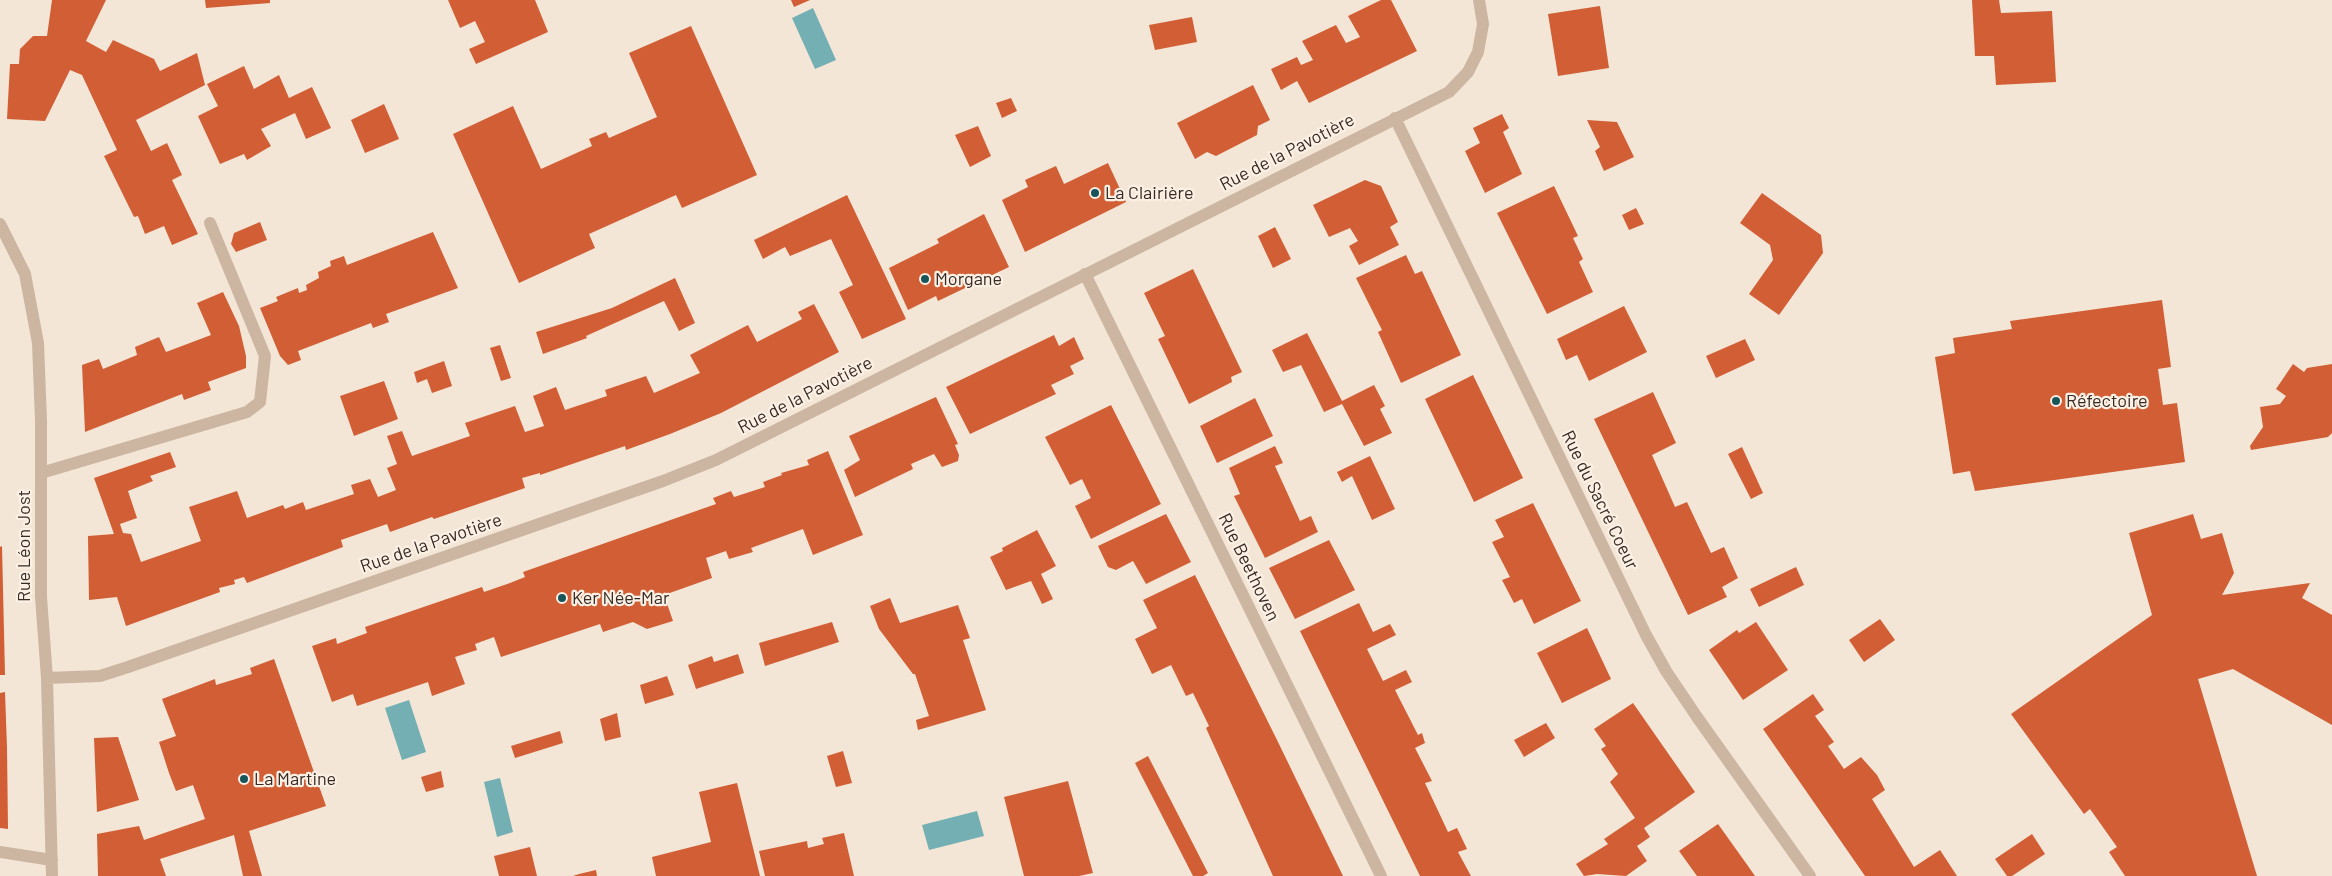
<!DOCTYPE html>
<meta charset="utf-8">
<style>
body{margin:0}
canvas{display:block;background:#f3e6d6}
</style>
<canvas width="2332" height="876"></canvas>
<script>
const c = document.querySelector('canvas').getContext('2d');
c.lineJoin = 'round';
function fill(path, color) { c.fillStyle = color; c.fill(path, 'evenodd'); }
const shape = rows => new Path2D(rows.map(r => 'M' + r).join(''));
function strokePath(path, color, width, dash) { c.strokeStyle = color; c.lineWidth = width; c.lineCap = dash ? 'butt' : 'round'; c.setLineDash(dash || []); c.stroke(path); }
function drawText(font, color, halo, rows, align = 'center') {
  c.font = font + ' Barlow,sans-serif'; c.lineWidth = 4.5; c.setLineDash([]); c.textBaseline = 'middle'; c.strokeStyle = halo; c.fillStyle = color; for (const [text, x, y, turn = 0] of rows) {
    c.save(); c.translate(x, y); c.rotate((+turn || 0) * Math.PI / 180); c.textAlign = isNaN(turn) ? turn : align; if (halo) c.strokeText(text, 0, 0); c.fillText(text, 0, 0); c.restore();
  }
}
fill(shape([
 [813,8,836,60,815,69,792,18],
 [409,700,426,752,402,760,385,708],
 [500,778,513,832,497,837,484,782],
 [977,811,984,836,929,850,922,825]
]), '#73afb3');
fill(shape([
 [52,0,106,0,86,41,106,52,113,40,154,59,160,71,197,53,205,85,136,120,151,151,167,143,182,175,172,180,198,234,172,245,164,226,145,234,138,216,134,217,104,156,117,150,82,75,70,70,45,121,7,119,10,64,19,64,20,49,33,36,47,36],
 [205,0,270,0,270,3,206,8],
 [448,0,535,0,548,32,476,64,469,49,485,42,475,21,460,28],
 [791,0,810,0,794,7],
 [1381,0,1391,0,1417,51,1309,103,1297,81,1281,90,1271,69,1297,57,1301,65,1313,60,1302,41,1336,25,1346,43,1360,37,1348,16],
 [1972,0,1999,0,2001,13,2052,11,2056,82,1996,85,1994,56,1975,56],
 [1600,6,1609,68,1558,76,1548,14],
 [1192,17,1197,42,1155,50,1149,25],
 [691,26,757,175,682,208,676,195,589,234,595,248,519,283,453,134,513,106,541,169,592,146,589,139,606,132,609,138,657,117,629,53],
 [244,66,254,89,279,75,289,98,312,87,331,128,306,139,295,113,261,129,271,146,247,160,244,154,220,164,198,116,218,106,207,84],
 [1253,85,1270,120,1258,126,1257,135,1216,156,1207,152,1195,159,1177,123],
 [1011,98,1017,111,1002,118,996,103],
 [384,104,399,139,365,153,351,120],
 [1502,114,1509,128,1503,132,1522,174,1485,193,1465,151,1480,143,1473,128],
 [1587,120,1617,122,1634,157,1604,171,1595,151,1600,147],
 [978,126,991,156,970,167,955,135],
 [1108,163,1126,202,1025,252,1002,200,1028,187,1025,180,1056,166,1064,184],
 [1365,180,1381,186,1398,222,1390,227,1399,245,1359,265,1349,246,1358,241,1350,228,1329,237,1313,205],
 [1554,186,1578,236,1573,238,1583,259,1579,262,1593,292,1547,314,1497,213],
 [1762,193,1821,235,1823,253,1779,315,1749,294,1773,260,1770,245,1740,223],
 [847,195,906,319,862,339,839,292,853,285,831,239,790,256,785,247,763,259,754,240],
 [1636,208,1644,224,1629,230,1622,215],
 [984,214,1009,267,938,301,936,296,908,310,889,268,939,243,937,239],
 [260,222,267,240,236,252,231,244,234,233],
 [1275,227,1291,259,1273,268,1258,236],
 [433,232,458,288,386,314,389,322,373,328,371,323,298,351,301,360,288,365,280,356,260,308,278,301,276,297,298,288,299,293,307,290,306,285,319,278,318,272,331,266,330,261,344,256,347,265],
 [1406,255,1415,274,1422,271,1461,355,1401,383,1378,332,1382,330,1356,278],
 [1193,269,1242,372,1231,377,1232,382,1189,404,1158,339,1165,336,1144,293],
 [675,278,695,323,679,331,664,301,586,336,587,338,543,354,536,332,612,308],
 [223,292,239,326,246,356,246,368,208,382,211,390,184,400,182,394,85,432,82,365,99,359,103,369,137,355,135,347,159,337,166,352,211,335,197,303],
 [2162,300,2171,367,2158,369,2163,405,2177,403,2185,462,1975,491,1970,471,1953,474,1935,357,1955,353,1953,338,2012,329,2010,321],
 [814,304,839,352,721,413,670,434,626,450,625,446,540,475,540,473,522,478,525,488,434,519,432,517,390,532,387,524,341,540,343,547,247,583,244,577,234,580,235,584,219,588,220,592,126,626,117,597,89,600,88,536,114,534,94,478,170,452,176,467,150,476,153,481,128,491,137,518,120,524,123,533,131,534,141,562,201,541,189,507,237,491,247,518,283,505,285,509,303,502,306,510,354,494,351,485,370,479,378,497,396,490,387,468,397,464,387,436,402,431,412,456,470,436,465,423,515,406,525,432,544,426,533,396,556,387,565,410,607,396,605,390,646,376,654,393,700,373,690,355,748,325,757,342,802,319,798,312],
 [1624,306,1647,352,1589,381,1577,355,1566,360,1557,339],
 [1307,333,1342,401,1374,385,1385,406,1380,409,1392,433,1364,446,1342,404,1324,412,1301,365,1283,372,1272,350],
 [1054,335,1059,346,1074,337,1084,359,1070,366,1074,374,1051,385,1056,394,970,434,946,387],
 [1745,339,1755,360,1716,378,1706,356],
 [500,345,511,378,501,381,490,348],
 [444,361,452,386,432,393,427,379,417,383,414,372],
 [2293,364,2304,372,2307,368,2332,364,2332,433,2328,437,2251,450,2250,446,2263,427,2260,407,2280,404,2286,396,2276,389],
 [1473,375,1523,478,1474,502,1425,399],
 [384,381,398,419,354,436,340,396],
 [1653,392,1676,443,1652,455,1675,507,1687,502,1711,553,1724,547,1738,578,1722,587,1727,597,1688,615,1594,419],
 [936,397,958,444,955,445,959,455,958,461,942,467,934,454,911,464,913,469,855,497,844,470,860,460,849,436],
 [1255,398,1273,436,1217,463,1200,426],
 [1111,405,1161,504,1091,539,1075,506,1091,498,1082,479,1070,485,1045,437],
 [1275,446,1283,463,1275,466,1300,521,1311,516,1318,532,1265,558,1234,496,1240,494,1229,468],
 [1742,447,1763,493,1751,499,1728,454],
 [828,451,863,535,813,555,803,529,751,548,753,552,729,559,726,551,706,558,712,578,664,595,673,621,647,629,633,622,603,632,600,624,501,657,494,637,475,644,477,650,455,657,465,684,432,696,428,682,357,706,353,694,332,702,312,646,336,638,337,644,367,633,365,627,482,587,484,592,510,583,525,577,523,572,716,504,713,498,731,491,734,497,765,487,763,482,782,475,781,473,809,465,807,460],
 [1370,456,1395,509,1372,520,1352,476,1342,482,1337,472],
 [1533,503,1581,601,1534,624,1522,599,1514,603,1502,580,1510,577,1492,542,1504,537,1495,520],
 [1166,514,1191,562,1146,584,1133,561,1116,570,1108,567,1098,546],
 [2193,514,2201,539,2222,533,2234,573,2222,595,2310,583,2302,598,2332,615,2332,725,2233,669,2198,679,2257,876,2125,876,2109,852,2117,847,2090,809,2084,814,2011,714,2152,615,2129,533],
 [1037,530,1056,566,1041,574,1053,599,1042,604,1031,581,1006,590,990,557,1003,551,1002,548],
 [1329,540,1355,590,1295,619,1269,568],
 [2,546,5,675,0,675,0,547],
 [1796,567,1804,585,1759,607,1750,589],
 [1195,575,1278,742,1343,876,1273,876,1206,728,1209,726,1193,693,1186,696,1171,665,1152,674,1135,639,1157,628,1143,600],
 [890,598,900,623,958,605,970,638,963,640,986,710,918,730,916,720,929,716,915,674,913,674,879,629,870,606],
 [1359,603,1373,632,1390,624,1396,635,1367,649,1383,681,1406,670,1412,682,1395,690,1418,735,1422,733,1425,743,1415,748,1432,781,1425,783,1448,832,1457,828,1467,849,1458,852,1471,876,1420,876,1300,631],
 [1880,619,1895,640,1864,662,1849,640],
 [832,622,839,642,765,666,759,643],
 [1756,622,1788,670,1743,700,1709,650,1737,630,1739,633],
 [1587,628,1611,679,1562,703,1537,653],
 [738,654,744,673,696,689,688,665,712,656,714,662],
 [274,659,326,806,249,831,262,876,243,876,234,835,160,859,166,876,98,876,97,834,139,826,144,840,205,819,193,785,176,791,169,773,159,742,176,736,162,699,215,679,216,685,252,674,250,668],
 [667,676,674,695,645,704,640,685],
 [5,692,7,748,8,829,0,828,0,693],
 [1813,694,1824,710,1815,716,1834,742,1828,746,1844,769,1861,757,1877,775,1885,790,1872,799,1914,867,1940,850,1957,876,1865,876,1763,729],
 [1633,703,1695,792,1644,828,1650,837,1637,846,1647,861,1626,876,1597,874,1584,876,1576,864,1608,844,1604,839,1635,818,1610,782,1618,774,1601,749,1606,746,1594,729],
 [617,713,621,737,605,741,600,719],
 [1546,723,1555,738,1524,757,1514,740],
 [560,731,563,743,515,758,511,746],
 [118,737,139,800,97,812,94,738],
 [843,751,852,783,836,787,827,756],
 [1148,756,1208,873,1203,876,1193,876,1135,763],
 [441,771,444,787,426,792,421,777],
 [1068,781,1093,873,1079,876,1024,876,1004,797],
 [737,783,760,876,656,876,652,857,711,842,699,792],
 [1718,824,1748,866,1755,876,1697,876,1679,851],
 [844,833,854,876,765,876,759,851,807,841,808,848,824,844,822,838],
 [2032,834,2045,854,2012,876,2007,876,1995,859],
 [530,847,537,876,499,876,494,856],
 [596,870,597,876,573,876,579,874]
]), '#d25e35');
strokePath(shape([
 [1395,118,1646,635,1666,671,1697,717,1810,876],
 [0,224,25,274,38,343,41,421,41,597,47,678,52,876],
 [1085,274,1381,876],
 [41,473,247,412,260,402,265,356,210,223],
 [47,678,100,676,128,667,663,481,716,460,1449,92,1468,72,1478,52,1483,24,1479,0],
 [0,852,52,860]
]), '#ccb6a1', 12);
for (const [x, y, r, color] of [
 [1095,193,5,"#17555b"],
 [925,279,5,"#17555b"],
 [2056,401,5,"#17555b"],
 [562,598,5,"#17555b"],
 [244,779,5,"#17555b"]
]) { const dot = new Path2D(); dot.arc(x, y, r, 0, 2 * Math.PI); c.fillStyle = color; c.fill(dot); strokePath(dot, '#fbf0e3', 2); }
drawText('18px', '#362a25', '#fbf0e3', [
 ["Rue de la Pavotière",1287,152,-27],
 ["Rue de la Pavotière",805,395,-27],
 ["Rue du Sacré Coeur",1600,500,64],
 ["Rue de la Pavotière",431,543,-19],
 ["Rue Léon Jost",24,546,-90],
 ["Rue Beethoven",1249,567,64]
]);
drawText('18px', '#362a25', '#fbf0e3', [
 ["La Clairière",1105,193],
 ["Morgane",935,279],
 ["Réfectoire",2066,401],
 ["Ker Née-Mar",572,598],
 ["La Martine",254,779]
], 'left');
</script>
